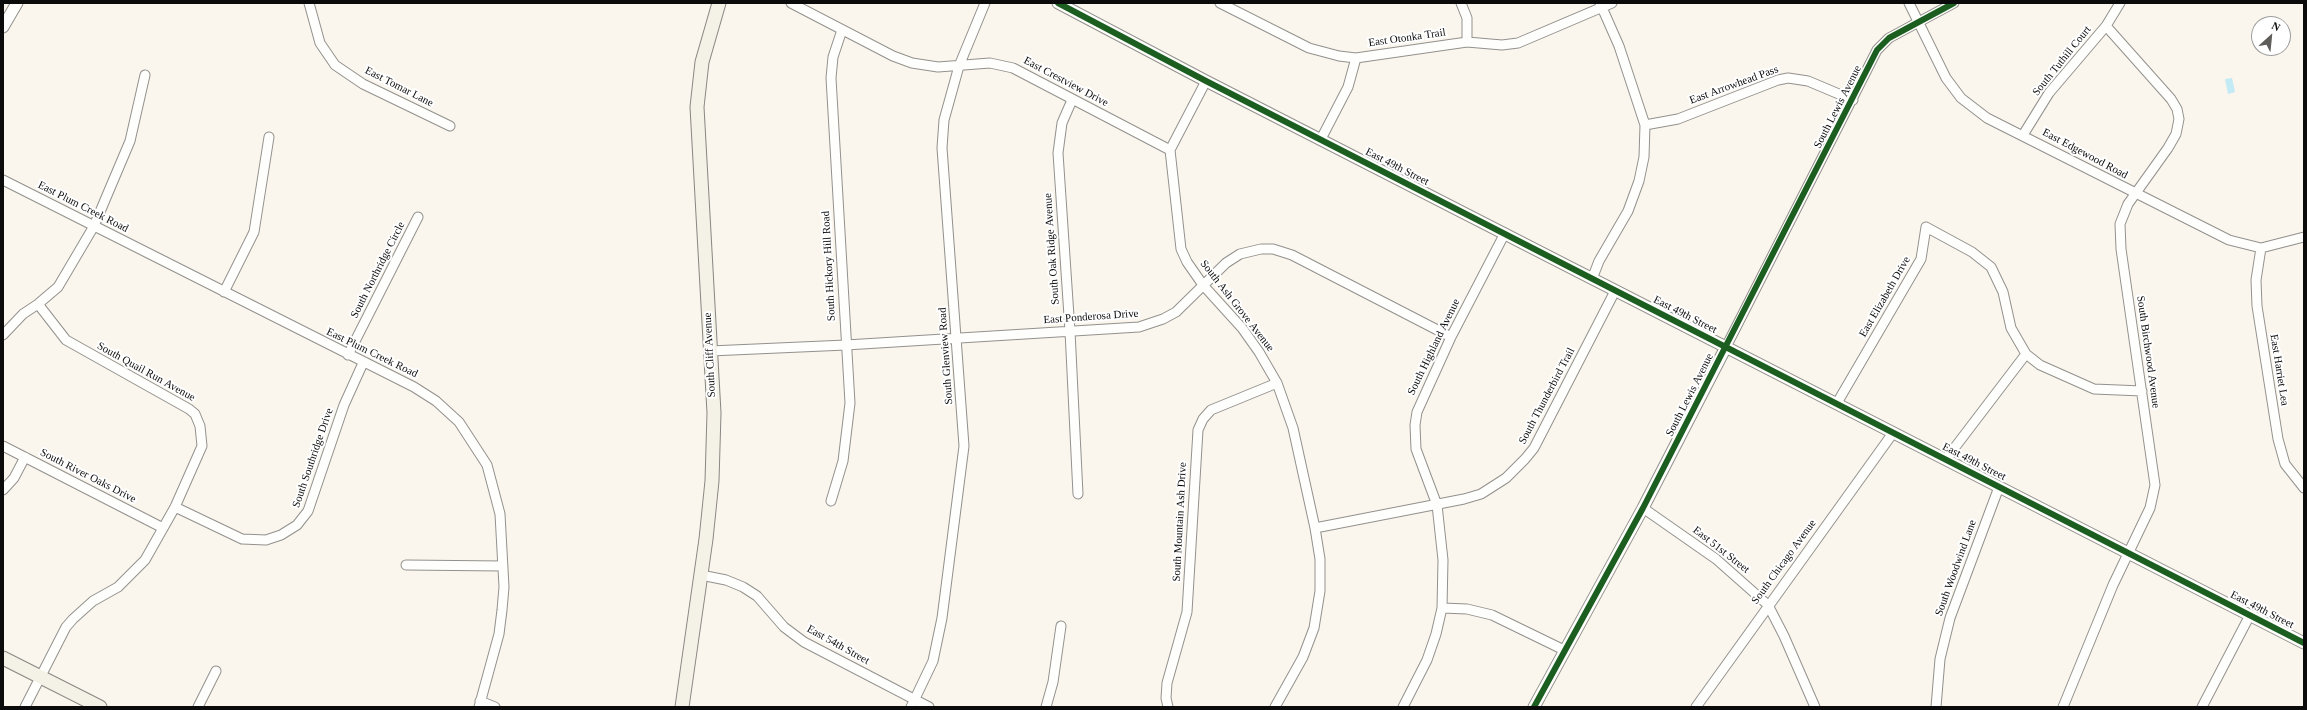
<!DOCTYPE html>
<style>
body{margin:0}
#map{position:relative;width:2307px;height:710px;overflow:hidden;background:#faf6ed;font-family:"Times New Roman",serif}
canvas{display:block}
.frame{position:absolute;inset:0;border:4px solid #0b0b0b;pointer-events:none}
.north{position:absolute;left:2251px;top:16px;width:40px;height:40px;box-sizing:border-box;background:#fff;border:1px solid #9d9d9d;border-radius:50%;rotate:27deg;font-size:11px;font-weight:700;line-height:16px;text-align:center;color:#0b0b0b}
.north::after{content:'';display:block;margin:auto;width:14px;height:18px;background:#5f5d5a;clip-path:polygon(50% 0,100% 100%,50% 72%,0 100%)}
</style>
<div id="map">
<canvas width="2307" height="710"></canvas>
<div class="frame"></div>
<div class="north">N</div>
</div>
<script>
const c = document.querySelector('canvas').getContext('2d');
c.lineJoin = 'round';
function fill(path, color) { c.fillStyle = color; c.fill(path, 'evenodd'); }
const shape = rows => new Path2D(rows.map(r => 'M' + r).join(''));
function strokePath(path, color, width, dash) { c.strokeStyle = color; c.lineWidth = width; c.lineCap = dash ? 'butt' : 'round'; c.setLineDash(dash || []); c.stroke(path); }
function drawText(font, color, halo, rows, align = 'center') {
  c.font = font + ' "Times New Roman",serif'; c.lineWidth = 4; c.setLineDash([]); c.textBaseline = 'middle'; c.strokeStyle = halo; c.fillStyle = color; for (const [text, x, y, turn = 0] of rows) {
    c.save(); c.translate(x, y); c.rotate((+turn || 0) * Math.PI / 180); c.textAlign = isNaN(turn) ? turn : align; if (halo) c.strokeText(text, 0, 0); c.fillText(text, 0, 0); c.restore();
  }
}
fill(shape([
 [2232,78,2235,92,2228,94,2225,79]
]), '#c2ebf5');
const minor = shape([
 [309,3,320,43,335,65,363,84,450,126],
 [791,3,893,56,912,63,938,67,990,63,1013,68,1170,150],
 [1220,3,1309,48,1339,56,1356,58,1467,42,1502,45,1518,43,1612,3],
 [1461,3,1467,18,1467,42],
 [1909,3,1946,78,1961,98,1987,118,2229,240,2261,248,2304,237],
 [1206,81,1170,150,1181,249,1187,262,1203,285,1242,328,1259,352,1277,383,1293,428,1315,528,1320,559,1320,591,1314,628,1303,657,1275,707],
 [1072,100,1062,123,1058,153,1070,331,1078,494],
 [1645,125,1678,119,1778,80,1788,78,1808,81,1853,100],
 [2023,135,2049,93,2106,26,2120,3],
 [1321,139,1348,87,1356,58],
 [3,180,414,387,436,401,459,422,487,465,500,514,504,587,502,610,499,634,479,707],
 [2261,248,2256,280,2257,306,2278,439,2285,464,2304,488],
 [1592,279,1599,261,1628,211,1639,181,1644,157,1645,125,1619,46,1600,3],
 [224,292,254,232,269,137],
 [3,335,23,314,38,304,58,287,94,226,130,141,145,75],
 [1726,347,1877,50,1889,38,1954,3],
 [710,351,846,345,1139,327,1163,319,1176,312,1226,263,1240,254,1261,249,1273,249,1292,255,1451,337],
 [348,355,418,217],
 [1837,403,1921,259,1926,227,1972,252,1991,267,2003,292,2011,328,2026,354,2040,365,2094,389,2142,391],
 [3,446,163,528],
 [1946,459,2026,354],
 [3,490,14,478,25,457],
 [831,501,843,461,850,403,831,78,833,57,842,30],
 [175,507,242,539,266,540,281,535,297,525,308,511,344,405,363,363],
 [1643,508,1716,559,1768,605,1784,636,1815,707],
 [1315,528,1464,499,1481,494,1506,478,1525,459,1534,448,1615,291],
 [406,565,503,566],
 [701,575,726,580,743,587,757,596,784,627,804,642,929,707],
 [1442,608,1467,609,1492,615,1564,650],
 [480,701,495,707],
 [25,707,66,627,73,619,93,601,118,587,145,560,175,507,202,446,200,426,195,414,189,409,66,340,38,304],
 [198,707,216,671],
 [911,707,933,661,942,618,964,446,942,148,944,120,959,66,985,3],
 [1046,707,1053,682,1061,626],
 [1168,707,1166,698,1167,683,1187,612,1198,430,1203,419,1211,410,1277,383],
 [1403,707,1427,660,1436,634,1442,608,1443,560,1437,505,1416,449,1415,425,1417,412,1451,337,1505,233],
 [1696,707,1893,433],
 [1936,707,1940,659,1950,618,1999,487],
 [2063,707,2113,585,2150,508,2155,485,2121,249,2120,224,2128,204,2168,148,2176,134,2179,119,2177,109,2171,99,2106,26],
 [2202,707,2250,615]
]);
const tertiary = shape([
 [1058,3,1206,81,2304,643],
 [3,27,17,3],
 [1534,707,1643,508,1726,347]
]);
const secondary = shape([
 [3,658,100,707],
 [682,707,706,539,712,481,714,413,697,107,702,62,719,3]
]);
strokePath(minor, '#93918d', 11);
strokePath(tertiary, '#93918d', 13);
strokePath(secondary, '#898783', 15);
strokePath(minor, '#fefefc', 9);
strokePath(tertiary, '#fefefc', 11);
strokePath(secondary, '#f4f1e7', 13);
strokePath(shape([
 [1058,3,1206,81,2304,643],
 [1534,707,1643,508,1877,50,1889,38,1954,3]
]), '#1b5e20', 6);
drawText('11px', '#0b0b0b', '#fff', [
 ["East Otonka Trail",1407,38,-8],
 ["South Tuthill Court",2062,61,-51],
 ["East Crestview Drive",1066,82,28],
 ["East Arrowhead Pass",1734,85,-20],
 ["East Tomar Lane",399,87,27],
 ["South Lewis Avenue",1838,107,-63],
 ["East Edgewood Road",2085,154,28],
 ["East 49th Street",1397,167,27],
 ["East Plum Creek Road",83,207,27],
 ["South Oak Ridge Avenue",1052,249,-94],
 ["South Hickory Hill Road",829,266,-93],
 ["South Northridge Circle",378,270,-63],
 ["East Elizabeth Drive",1885,297,-60],
 ["South Ash Grove Avenue",1237,306,52],
 ["East 49th Street",1685,315,27],
 ["East Ponderosa Drive",1091,317,-4],
 ["South Highland Avenue",1434,347,-64],
 ["South Birchwood Avenue",2148,352,82],
 ["East Plum Creek Road",372,353,26],
 ["South Cliff Avenue",710,355,-93],
 ["South Glenview Road",946,356,-94],
 ["East Harriet Lea",2279,370,81],
 ["South Quail Run Avenue",146,372,29],
 ["South Lewis Avenue",1690,395,-63],
 ["South Thunderbird Trail",1547,396,-62],
 ["South Southridge Drive",313,458,-71],
 ["East 49th Street",1974,462,27],
 ["South River Oaks Drive",88,476,27],
 ["South Mountain Ash Drive",1180,522,-87],
 ["East 51st Street",1721,550,38],
 ["South Chicago Avenue",1784,562,-54],
 ["South Woodwind Lane",1956,568,-70],
 ["East 49th Street",2262,610,27],
 ["East 54th Street",838,645,29]
]);
</script>
